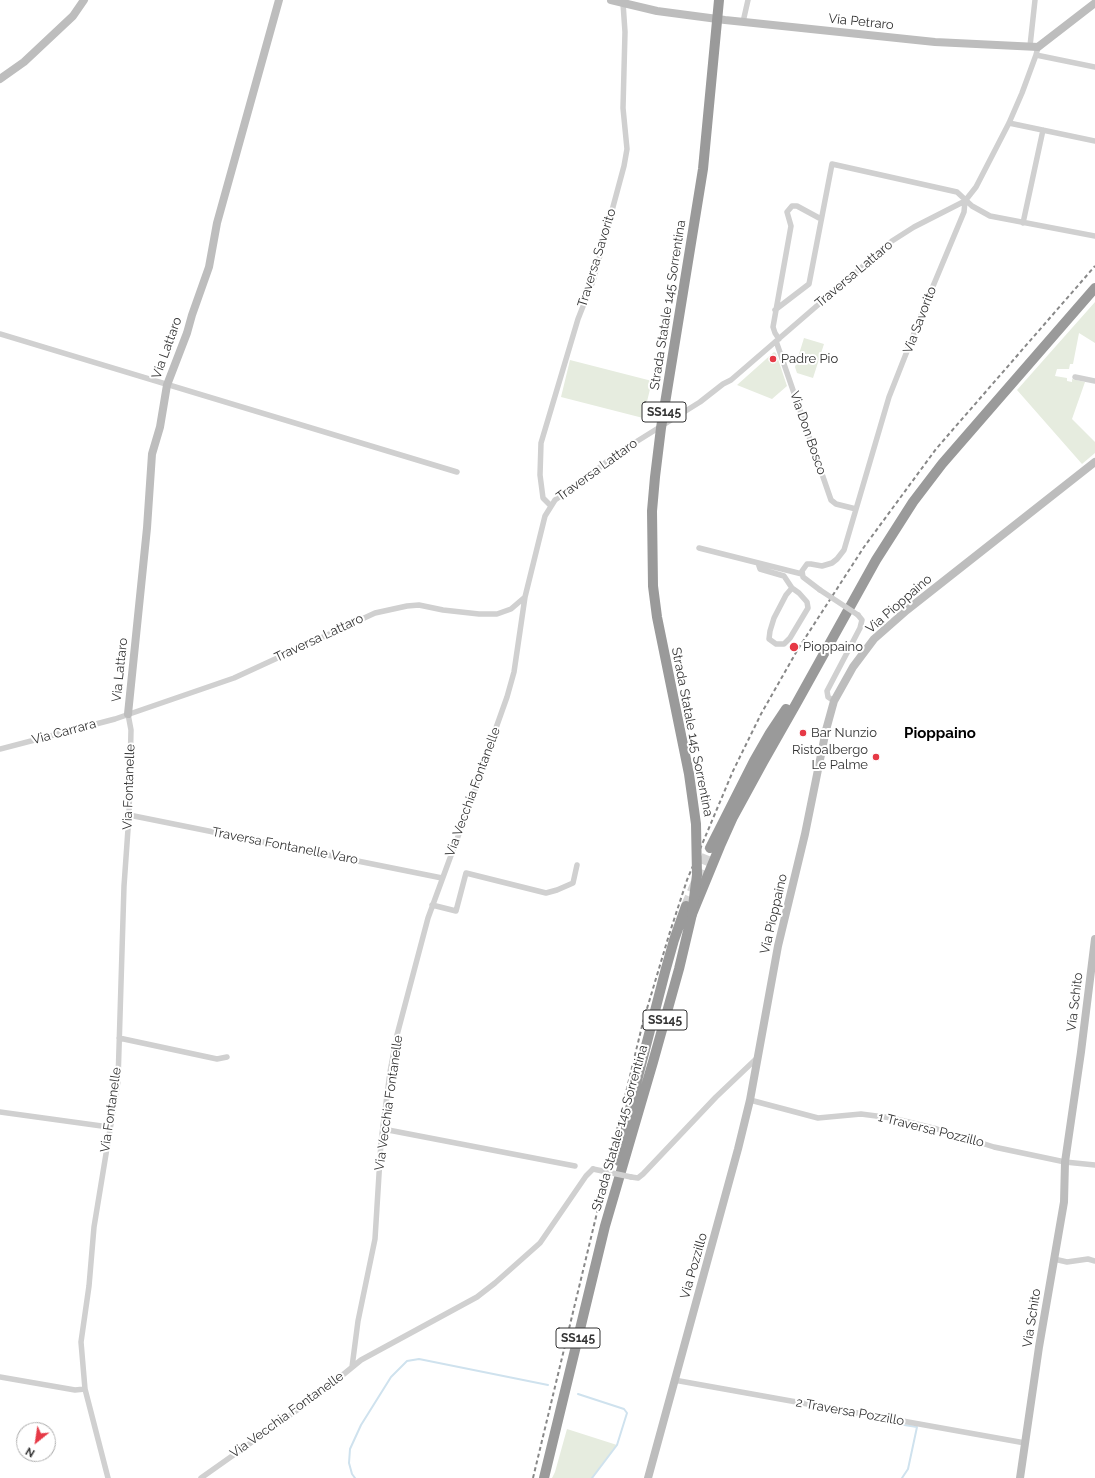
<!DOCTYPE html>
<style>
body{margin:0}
#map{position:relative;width:1095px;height:1478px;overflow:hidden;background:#fff;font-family:Raleway,sans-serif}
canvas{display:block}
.north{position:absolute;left:16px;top:1422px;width:40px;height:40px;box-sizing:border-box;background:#fff;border:1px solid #adadad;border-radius:50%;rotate:210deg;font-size:11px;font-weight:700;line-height:16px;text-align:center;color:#333}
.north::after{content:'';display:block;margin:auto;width:14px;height:18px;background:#e63946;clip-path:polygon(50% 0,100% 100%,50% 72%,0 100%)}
</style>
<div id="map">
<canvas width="1095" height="1478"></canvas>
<div class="north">N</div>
</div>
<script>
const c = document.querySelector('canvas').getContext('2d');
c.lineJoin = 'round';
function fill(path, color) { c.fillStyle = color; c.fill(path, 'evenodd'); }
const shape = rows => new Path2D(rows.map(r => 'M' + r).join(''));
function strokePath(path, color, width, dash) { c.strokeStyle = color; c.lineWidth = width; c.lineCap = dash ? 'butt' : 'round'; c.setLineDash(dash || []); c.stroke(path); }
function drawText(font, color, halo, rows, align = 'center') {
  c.font = font + ' Raleway,sans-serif'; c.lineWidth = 4; c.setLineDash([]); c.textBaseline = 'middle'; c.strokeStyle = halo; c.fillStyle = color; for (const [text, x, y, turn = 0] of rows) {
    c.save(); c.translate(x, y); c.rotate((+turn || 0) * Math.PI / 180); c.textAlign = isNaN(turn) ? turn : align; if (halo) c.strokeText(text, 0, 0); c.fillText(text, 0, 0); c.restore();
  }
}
fill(shape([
 [1095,302,1095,343,1079,333,1073,364,1070,364,1069,369,1057,369,1055,376,1067,378,1067,381,1072,382,1072,379,1085,382,1072,419,1095,442,1095,453,1082,464,1017,390],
 [804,338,824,344,813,378,797,373,795,367],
 [774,352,776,353,787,386,772,399,737,385],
 [570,360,652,381,643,418,561,397],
 [567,1429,617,1445,592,1478,552,1478,555,1472]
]), '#e6ecdf');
strokePath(shape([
 [578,1394,624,1409,627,1413,617,1445,592,1478],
 [898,1424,917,1427,908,1469,902,1478],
 [355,1478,352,1474,349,1463,350,1449,361,1425,391,1377,407,1361,419,1359,548,1385]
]), '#cfe2ee', 2);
strokePath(shape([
 [686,906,710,848]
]), '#d6d6d6', 10, [10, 5]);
strokePath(shape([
 [743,22,748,0],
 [1030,46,1035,0],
 [1036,55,1095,67],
 [1009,123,1095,141],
 [1023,223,1043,130],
 [775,310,809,284,832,164,957,192,972,206,990,216,1095,236],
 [0,334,457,472],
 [779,339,775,333,773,327,791,226,787,212,792,206,797,206,821,219],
 [776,341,831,500,836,504,856,509],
 [1075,377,1095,381],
 [550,505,543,498,540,475,541,443,578,319,593,281,624,166,627,149,623,108,625,32,623,3],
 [699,548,802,574],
 [758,563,760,569,784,576,792,588,786,595,774,618,770,631,769,639,776,644,784,644,790,638,808,608,807,602,799,593,792,588],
 [820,590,803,577,802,571,807,564,811,564,822,566,832,563,837,559,844,550,889,397,926,303,964,212,965,201,976,187,1009,123,1022,93,1036,55,1038,47],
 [834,701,828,697,827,691,860,628,862,620,858,615],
 [0,749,115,719,234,678,375,613,407,606,419,605,443,610,479,614,497,614,511,609,525,597,545,516,555,500,594,472,615,455,700,402,723,384,731,380,892,241,914,227,965,201],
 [129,815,442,878],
 [432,905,456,911,466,873,546,893,557,890,573,883,577,865],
 [119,1038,217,1059,227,1057],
 [750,1100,818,1118,861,1114,892,1118,937,1129,994,1147,1065,1162,1095,1165],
 [0,1112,109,1127],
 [383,1129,575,1166],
 [631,1177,638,1178,643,1174,716,1097,756,1059],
 [1054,1259,1067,1262,1088,1259,1095,1261],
 [352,1367,358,1321,375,1239,381,1142,390,1072,397,1035,428,918,475,790,486,756,507,697,514,672,525,597],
 [0,1377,75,1390,85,1389],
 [674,1380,1025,1443],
 [108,1478,85,1389,81,1342,89,1286,94,1227,118,1081,124,886,129,815,131,730,128,714],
 [201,1478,317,1396,361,1360,477,1297,495,1283,540,1243,586,1176,593,1169]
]), '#d0d0d0', 5.5);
strokePath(shape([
 [611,0,657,11,725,20,935,42,1038,47,1095,3],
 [0,79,24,62,73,16,84,0],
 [128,714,147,528,152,454,160,427,167,385,187,333,192,315,209,267,217,223,279,0],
 [648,1478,738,1149,750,1100,778,946,805,834,826,730,834,701,853,667,874,639,907,610,1095,462],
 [1020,1478,1039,1347,1064,1202,1065,1162,1081,1052,1095,939]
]), '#bdbdbd', 8);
strokePath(shape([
 [710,848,754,761,770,733,786,709],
 [619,1161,631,1104,665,972,674,940,686,906],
 [544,1478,605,1226,653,1062,679,969,692,914,720,846,733,817,763,762,796,704,876,560,913,502,942,464,1095,288]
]), '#9a9a9a', 10);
strokePath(shape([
 [533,1478,643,1022,669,935,687,880,733,771,761,714,798,649,864,547,936,449,1095,266]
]), '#888', 2, [4, 3]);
strokePath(shape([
 [820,590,858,615],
 [593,1169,631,1177]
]), '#d0d0d0', 5.5);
strokePath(shape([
 [692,914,697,875,696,824,689,774,657,617,653,586,652,511,655,477,661,428,703,169,719,0]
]), '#9a9a9a', 10);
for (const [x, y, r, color] of [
 [773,359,4,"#e63946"],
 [794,647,5,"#e63946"],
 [803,733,4,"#e63946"],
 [876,757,4,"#e63946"]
]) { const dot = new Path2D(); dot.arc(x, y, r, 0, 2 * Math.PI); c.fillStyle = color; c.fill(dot); strokePath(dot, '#fff', 1.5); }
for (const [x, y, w] of [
 [664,412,44],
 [665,1020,44],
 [578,1338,44]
]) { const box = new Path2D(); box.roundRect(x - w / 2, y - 10, w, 20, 3); c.fillStyle = '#fff'; c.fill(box); strokePath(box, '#333', 1); }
drawText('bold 12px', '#333', null, [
 ["SS145",664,412],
 ["SS145",665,1020],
 ["SS145",578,1338]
]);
drawText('13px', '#333', '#fff', [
 ["Via Petraro",861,22,6],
 ["Traversa Savorito",597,258,-73],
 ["Traversa Lattaro",854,274,-40],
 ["Strada Statale 145 Sorrentina",668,305,-81],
 ["Via Savorito",920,320,-69],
 ["Via Lattaro",167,348,-70],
 ["Via Don Bosco",808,433,71],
 ["Traversa Lattaro",597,470,-36],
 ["Via Pioppaino",899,604,-41],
 ["Traversa Lattaro",319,638,-25],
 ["Via Lattaro",120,670,-84],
 ["Via Carrara",64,732,-15],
 ["Strada Statale 145 Sorrentina",692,732,79],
 ["Via Fontanelle",129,787,-88],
 ["Via Vecchia Fontanelle",473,792,-70],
 ["Traversa Fontanelle Varo",285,846,11],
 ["Via Pioppaino",774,914,-77],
 ["Via Schito",1075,1002,-83],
 ["Via Vecchia Fontanelle",389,1103,-82],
 ["Via Fontanelle",111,1110,-82],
 ["Strada Statale 145 Sorrentina",620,1128,-74],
 ["1 Traversa Pozzillo",931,1130,14],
 ["Via Pozzillo",694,1266,-74],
 ["Via Schito",1032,1318,-81],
 ["2 Traversa Pozzillo",850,1412,10],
 ["Via Vecchia Fontanelle",287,1415,-36]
]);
drawText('13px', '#333', '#fff', [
 ["Padre Pio",781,359],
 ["Pioppaino",803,647],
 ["Bar Nunzio",811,733],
 ["Ristoalbergo",868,750,"right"],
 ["Le Palme",868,765,"right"]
], 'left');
drawText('bold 15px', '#000', '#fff', [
 ["Pioppaino",940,733]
]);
</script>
